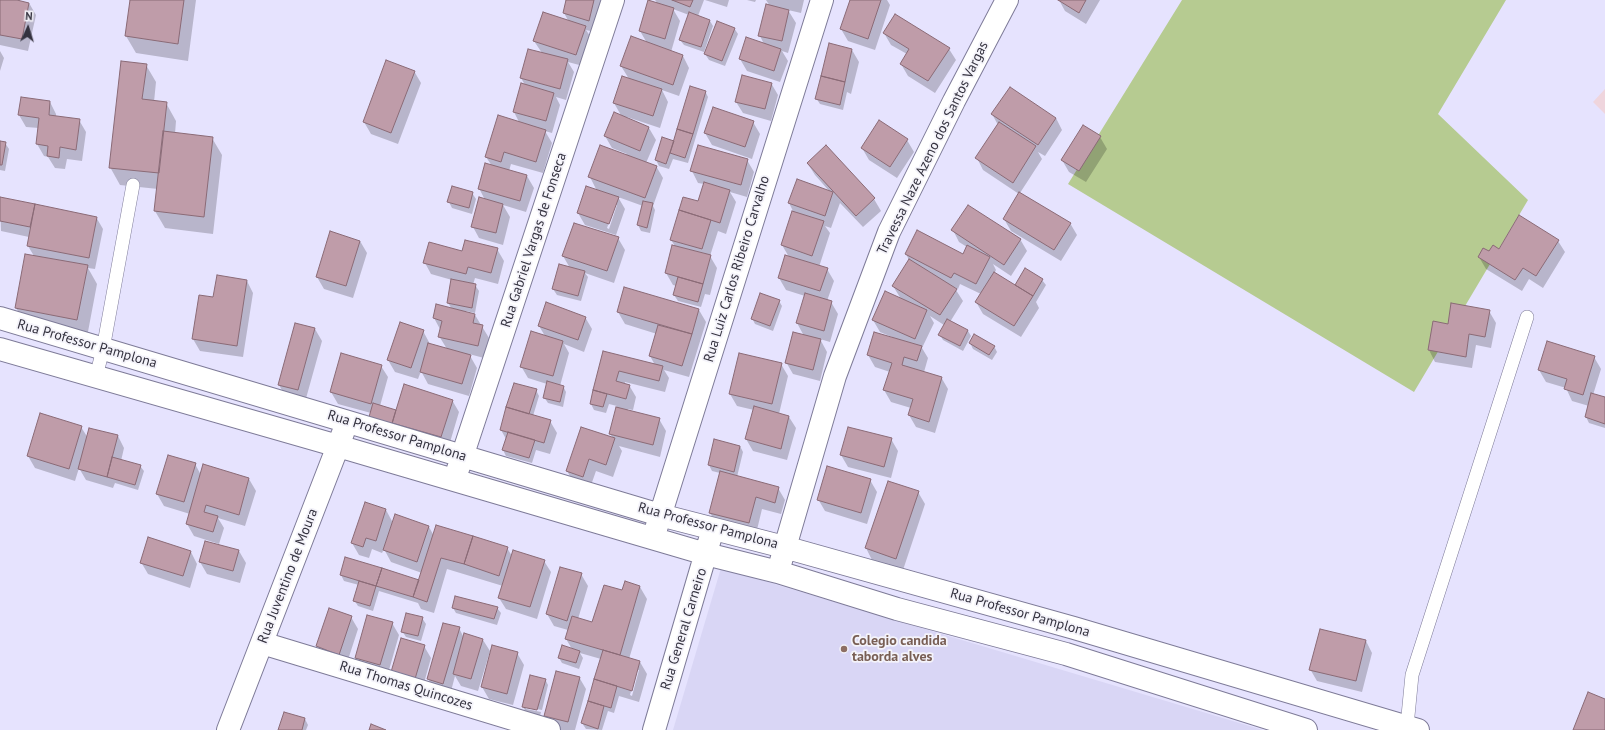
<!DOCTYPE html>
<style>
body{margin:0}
#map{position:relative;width:1605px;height:730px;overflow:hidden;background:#e6e3fe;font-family:"PT Sans",sans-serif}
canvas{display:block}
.north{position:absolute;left:8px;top:8px;width:40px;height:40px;-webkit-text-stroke:3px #f4f3fa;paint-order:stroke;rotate:4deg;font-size:11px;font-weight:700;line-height:16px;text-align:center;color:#34323f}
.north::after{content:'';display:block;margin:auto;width:14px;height:18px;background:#34323f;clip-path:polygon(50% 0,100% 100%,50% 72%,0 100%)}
</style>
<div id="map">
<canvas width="1605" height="730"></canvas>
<div class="north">N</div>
</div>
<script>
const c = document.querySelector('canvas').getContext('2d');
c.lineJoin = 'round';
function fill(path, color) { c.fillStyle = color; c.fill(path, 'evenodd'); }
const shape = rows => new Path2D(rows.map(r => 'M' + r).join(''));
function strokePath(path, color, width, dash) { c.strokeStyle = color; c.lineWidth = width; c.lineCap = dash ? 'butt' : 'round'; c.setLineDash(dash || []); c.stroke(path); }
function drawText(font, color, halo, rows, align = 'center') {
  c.font = font + ' "PT Sans",sans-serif'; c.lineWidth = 3.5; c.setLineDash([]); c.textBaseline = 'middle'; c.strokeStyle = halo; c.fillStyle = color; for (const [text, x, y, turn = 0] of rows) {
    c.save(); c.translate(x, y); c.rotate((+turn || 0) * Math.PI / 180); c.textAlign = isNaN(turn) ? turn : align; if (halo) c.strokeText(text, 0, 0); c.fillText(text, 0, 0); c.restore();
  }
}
fill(shape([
 [1605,89,1605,114,1593,102]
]), '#efd5dd');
fill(shape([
 [721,568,1263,730,673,730]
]), '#d9d6f5');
fill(shape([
 [1182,0,1506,0,1438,114,1528,200,1414,392,1068,184]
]), '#b6cb91');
fill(shape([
 [0,0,12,0,29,3,36,15,28,51,0,45],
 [131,0,196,0,188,61,136,53,126,36],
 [567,0,604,0,595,32,586,30,592,39,583,66,568,62,574,72,566,100,556,97,560,105,552,133,545,131,552,143,543,173,511,164,509,171,527,176,534,188,526,212,503,205,510,217,503,245,479,238,473,227,485,200,479,188,492,166,486,157,520,124,514,112,525,85,521,78,542,53,534,41,569,22,564,13],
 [655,0,704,0,698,16,710,21,713,26,704,52,684,45,680,40,689,15,673,9,680,21,671,52,683,56,689,68,679,96,662,90,668,102,660,128,627,117,626,118,649,128,656,140,646,163,656,166,663,178,653,206,655,210,650,233,641,231,638,225,643,206,618,197,625,209,616,235,585,225,578,213,597,191,590,177,627,154,612,148,605,136,622,117,614,103,629,79,621,66,647,43,640,31,658,4],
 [615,205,617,205,609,229,607,228],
 [705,0,729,0,727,7],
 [747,0,756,0,755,2],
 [766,0,804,0,801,13,788,10,796,23,788,53,782,51,788,61,780,82,747,71,740,59,764,44,760,36,770,6],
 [851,0,887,0,890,5,875,50,848,41,841,29],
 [1059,0,1100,0,1086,24,1065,11],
 [734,28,738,34,725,66,709,60,705,54],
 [884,33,949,49,956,60,935,93,908,76,901,64,907,54,891,45],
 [852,50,859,62,851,94,847,92,843,110,820,104,816,98],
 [0,51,4,58,0,71],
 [146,65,156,82,154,102,166,103,176,121,175,134,212,138,222,155,213,234,165,228,155,211,158,189,120,185,110,167],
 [414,71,421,83,398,144,371,134,364,122],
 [771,83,778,95,771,121,743,113,736,102],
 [705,91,708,97,688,163,673,159,669,169,659,166,656,160,674,142],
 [50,102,56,114,56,117,79,120,86,132,82,161,67,159,65,169,55,168,48,157,44,156,37,144,39,128,26,127,19,115],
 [992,114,1056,118,1062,130,1045,156,1038,152,1042,159,1020,193,1070,223,1077,235,1061,261,1011,231,1004,219,1019,194,983,170,977,158,998,125],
 [753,122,760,134,752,159,712,145,705,133],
 [1100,137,1107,149,1086,182,1069,172,1062,160],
 [907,140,914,152,897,178,869,160,862,148],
 [0,142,5,143,9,149,5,171,0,170],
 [826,147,874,199,881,211,863,227,840,203,831,228,825,226,830,233,819,267,827,269,834,281,827,301,831,302,838,314,830,342,820,339,827,352,820,381,793,374,786,362,804,336,797,323,805,296,786,290,779,278,789,257,782,245,793,211,789,203,830,192,815,175,808,164],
 [747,160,754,172,747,197,730,192,736,202,726,234,718,231,710,256,717,268,710,295,705,294,701,307,678,301,674,295,677,286,673,285,666,273,675,246,671,240,698,203,704,184,698,183,692,171],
 [472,193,476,199,472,214,452,208,449,202],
 [0,198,96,217,103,229,95,269,88,268,97,284,87,337,26,325,16,308,34,256,28,246,29,237,1,231],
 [953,230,1020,239,1027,251,1011,276,993,264,996,270,994,274,1015,286,1042,280,1046,285,1036,302,1039,308,1021,337,983,314,976,302,981,294,960,284,958,289,954,287,963,301,950,322,968,331,971,336,963,351,943,340,940,335,944,325,930,316,934,323,922,348,928,358,924,372,941,377,948,389,935,433,916,427,909,415,911,408,891,402,884,390,890,372,875,367,868,355,892,338,892,337,880,332,873,320,901,299,893,286,909,260,906,254,963,255,967,247,959,242],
 [618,238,625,250,614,283,585,273,588,277,581,301,557,295,553,289,570,268,563,256],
 [360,241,367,253,353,298,324,289,317,277],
 [1558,241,1565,252,1543,288,1529,279,1522,291,1486,269,1479,257,1499,250],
 [497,249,504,261,498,284,475,278,473,285,475,285,479,291,475,313,466,311,466,313,475,315,489,338,484,358,469,354,477,368,469,396,428,384,421,371,418,379,395,372,388,360,423,331,430,344,447,349,439,336,441,331,434,318,437,306,452,309,448,303,452,280,431,274,425,263,463,252],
 [247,281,253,293,243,357,200,351,193,339,214,299],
 [779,301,782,306,773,331,755,324,752,318],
 [699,310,706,322,689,377,664,370,669,378,665,392,625,382,625,384,629,385,636,397,633,410,628,409,627,411,659,419,666,431,660,457,619,446,622,451,613,477,596,471,590,488,574,483,567,471,613,438,610,434,617,406,609,404,606,413,594,410,591,404,604,352,655,365,650,356,657,334,625,324,618,312],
 [1489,311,1496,323,1491,348,1476,345,1472,368,1435,362,1429,350,1448,325],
 [585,317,592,329,584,352,564,344,569,353,560,386,563,386,566,392,563,407,548,403,544,397,547,384,528,378,521,366,545,336,539,326],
 [296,324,315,329,322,341,305,402,286,397,279,385],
 [970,343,994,346,997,352,992,360,973,349],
 [1594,357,1601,369,1593,395,1605,398,1605,428,1589,423,1586,417,1589,406,1572,401,1566,388,1546,382,1539,370],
 [781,364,788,376,779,414,789,417,796,428,787,460,753,451,746,439,754,410,737,406,730,394],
 [381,366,388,377,380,406,397,411,452,400,459,412,448,449,400,434,371,413,338,404,331,392],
 [536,390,539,396,533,416,550,421,557,433,550,454,536,450,532,463,506,456,503,450,506,439,501,430],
 [81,427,88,438,118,436,124,448,121,461,140,466,144,471,138,490,115,483,113,488,86,480,79,468,75,481,35,468,28,456],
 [891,439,898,451,891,478,848,467,841,455],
 [715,440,740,446,743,452,737,477,778,488,785,500,781,514,762,509,756,534,717,525,710,513,720,473,712,471,709,465],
 [195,464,201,475,249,479,256,491,245,526,218,518,224,528,219,544,194,536,187,524,190,514,164,506,157,494],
 [870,480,877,492,867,524,825,511,818,499],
 [889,482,918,492,925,504,903,570,872,560,866,548],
 [365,503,386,510,393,523,429,527,434,536,507,548,512,556,544,561,551,572,537,619,506,609,499,598,503,586,447,569,434,613,421,609,418,603,379,591,373,611,358,606,354,600,359,585,344,581,341,575,420,581,422,573,391,562,384,549,382,553,372,549,369,558,359,555,352,543],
 [206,542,239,551,246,563,240,583,207,574,200,562],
 [191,552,197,564,190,588,148,574,141,562],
 [581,574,588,586,578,619,593,623,623,591,625,583,640,587,647,599,629,659,640,662,647,674,639,702,619,696,614,713,608,711,602,730,586,729,582,723,601,659,580,653,583,658,579,669,562,663,559,658,572,649,566,639,568,630,554,626,547,614],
 [637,670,639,670,632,696,630,695],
 [453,608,497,608,501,613,497,625,456,613],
 [329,610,351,617,358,629,346,666,324,658,317,646],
 [422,618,426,624,421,641,406,637,402,631],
 [392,623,399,635,387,677,363,670,356,658],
 [459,628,464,638,483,640,490,651,478,691,461,686,455,676,450,695,435,691,428,679],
 [1366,641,1372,653,1362,692,1317,681,1310,669],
 [424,646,431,658,422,690,399,684],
 [517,653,524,665,513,705,489,699,482,687],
 [579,677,586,689,575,730,561,730,552,728,545,716],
 [545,679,548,685,542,710,526,707,526,709,541,712,540,716,526,712,523,707],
 [305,719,308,725,306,730,279,730]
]), '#0003');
const building = shape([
 [0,0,17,0,29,3,22,39,0,35,0,0],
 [130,0,184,0,178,44,125,36,130,0],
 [566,0,594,0,589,21,563,13,566,0],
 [648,0,674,8,665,39,639,31,648,0],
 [672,0,693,0,690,7,672,0],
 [850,0,881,0,868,39,840,29,850,0],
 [1058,0,1086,0,1079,13,1058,0],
 [766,4,789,10,782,41,758,36,766,4],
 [543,12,586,26,576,55,533,41,543,12],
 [689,12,710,20,701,47,679,40,689,12],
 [895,14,950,48,928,81,900,64,909,49,883,33,895,14],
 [717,21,735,28,722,61,704,54,717,21],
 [631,36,683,55,673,85,620,66,631,36],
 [746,37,781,49,774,71,739,59,746,37],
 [829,43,852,49,845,82,821,76,829,43],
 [528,49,568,59,560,89,520,78,528,49],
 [386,60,415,71,391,133,363,122,386,60],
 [121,61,147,64,142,99,167,102,159,173,109,168,121,61],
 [742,75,772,83,765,109,735,102,742,75],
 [622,76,662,89,653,116,613,103,622,76],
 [821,76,845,82,840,105,815,99,821,76],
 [521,83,554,93,546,121,513,112,521,83],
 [690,86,706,91,693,134,677,129,690,86],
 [1010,87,1056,118,1038,145,991,114,1010,87],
 [21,97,50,101,49,115,80,119,76,150,60,147,59,158,47,156,48,146,36,144,39,118,18,115,21,97],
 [713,107,754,121,745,147,704,133,713,107],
 [614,112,649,127,640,151,604,136,614,112],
 [498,115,546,130,536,162,504,152,501,162,485,157,498,115],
 [879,120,908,139,890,167,861,148,879,120],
 [999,122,1036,146,1013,183,975,158,999,122],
 [1083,125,1101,136,1079,171,1061,160,1083,125],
 [677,129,693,134,685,158,670,153,677,129],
 [163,131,213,137,204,217,154,211,163,131],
 [662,137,674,141,666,164,655,160,662,137],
 [0,141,6,142,2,165,0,165,0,141],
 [600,145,657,166,645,198,588,177,600,145],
 [698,145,748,159,741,185,690,171,698,145],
 [826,145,875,198,856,216,807,163,826,145],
 [485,163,527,175,520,201,478,189,485,163],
 [797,179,833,192,825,216,788,203,797,179],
 [704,182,730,190,720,223,679,210,683,197,698,201,704,182],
 [452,186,473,192,469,208,447,202,452,186],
 [586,186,619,197,609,224,577,213,586,186],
 [1019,192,1071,223,1054,250,1003,219,1019,192],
 [0,197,35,204,30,227,0,221,0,197],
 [479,197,503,204,496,233,471,227,479,197],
 [643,201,653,203,647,228,637,225,643,201],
 [35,204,97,217,89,258,27,246,35,204],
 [968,205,1021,239,1004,265,951,230,968,205],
 [679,210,711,220,702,249,670,240,679,210],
 [792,211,824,221,812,256,781,245,792,211],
 [1519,215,1559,240,1536,276,1523,268,1515,280,1478,257,1483,248,1489,251,1493,245,1499,249,1519,215],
 [574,223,619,237,607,271,562,256,574,223],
 [917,230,963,254,967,245,990,257,976,284,954,273,951,278,905,254,917,230],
 [330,231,360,241,346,286,316,277,330,231],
 [465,240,498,248,491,273,468,267,466,274,423,263,429,242,462,251,465,240],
 [672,245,711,255,703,284,665,273,672,245],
 [25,254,88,265,77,320,15,308,25,254],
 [785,255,828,268,820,291,778,278,785,255],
 [909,259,957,289,940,315,892,286,909,259],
 [559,264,585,271,578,296,552,289,559,264],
 [1025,268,1043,279,1033,296,1015,285,1025,268],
 [994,272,1033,296,1014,326,975,302,994,272],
 [217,275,247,280,237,346,192,339,199,295,213,297,217,275],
 [678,277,703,284,698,302,673,295,678,277],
 [451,279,476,284,472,308,447,303,451,279],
 [624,287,699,309,692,334,617,312,624,287],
 [885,291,927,310,915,339,872,320,885,291],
 [760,293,780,300,770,326,751,319,760,293],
 [805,293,832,301,824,331,796,323,805,293],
 [546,302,586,317,578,340,538,326,546,302],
 [1451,303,1490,310,1485,337,1469,334,1466,357,1428,350,1433,321,1448,324,1451,303],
 [436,304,475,314,473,323,483,325,478,346,438,337,442,321,433,318,436,304],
 [947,319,968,330,960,346,938,335,947,319],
 [400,322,424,330,411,368,387,360,400,322],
 [295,323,315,328,298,390,278,385,295,323],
 [658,325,692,334,682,366,649,356,658,325],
 [531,331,563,341,553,376,520,367,531,331],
 [793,332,821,339,813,370,785,363,793,332],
 [874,332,922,346,917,361,904,357,902,365,942,377,929,422,908,415,913,399,883,390,892,363,867,355,874,332],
 [974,334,995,346,989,355,969,343,974,334],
 [1547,341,1595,356,1583,395,1564,389,1567,379,1538,370,1547,341],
 [428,343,471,355,462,384,420,372,428,343],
 [603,351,663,366,659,381,619,371,616,381,630,385,626,399,593,390,603,351],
 [341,353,382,365,371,404,330,392,341,353],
 [739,353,782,363,772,404,729,394,739,353],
 [547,381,564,386,560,402,543,398,547,381],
 [514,383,537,389,529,414,506,407,514,383],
 [404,384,453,400,441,437,392,423,404,384],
 [593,390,607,394,603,407,590,404,593,390],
 [1591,393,1605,397,1605,424,1585,417,1591,393],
 [373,403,396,410,392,424,369,417,373,403],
 [754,406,789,416,781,449,745,439,754,406],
 [506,407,551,420,544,443,500,430,506,407],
 [616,407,660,418,653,445,609,434,616,407],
 [40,413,82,426,69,469,27,456,40,413],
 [581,427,615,438,606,465,589,459,583,477,566,471,581,427],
 [848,427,892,438,884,467,840,455,848,427],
 [89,428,118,435,107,477,78,469,89,428],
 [508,432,535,440,529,458,502,450,508,432],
 [714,439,740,446,734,472,708,465,714,439],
 [168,455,196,463,184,502,156,494,168,455],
 [112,457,141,465,135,485,107,477,112,457],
 [203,464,249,478,239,515,206,505,204,512,218,516,213,532,186,524,203,464],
 [827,466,871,479,861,513,817,500,827,466],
 [720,471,779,487,775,503,756,497,749,523,709,513,720,471],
 [888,481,919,491,896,559,865,548,888,481],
 [365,502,386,509,376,541,366,538,363,547,351,543,365,502],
 [395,514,429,526,417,562,383,550,395,514],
 [436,525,473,536,464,564,441,558,427,602,413,597,436,525],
 [473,536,508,547,499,576,464,564,473,536],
 [148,537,191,551,183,576,140,563,148,537],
 [205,541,239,550,233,571,199,562,205,541],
 [513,550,545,560,530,607,498,598,513,550],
 [345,557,382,568,376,586,340,575,345,557],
 [560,567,582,573,567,621,546,614,560,567],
 [382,568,419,580,413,597,376,586,382,568],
 [359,581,376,586,370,606,353,601,359,581],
 [625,581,640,586,620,655,565,639,572,616,592,622,604,585,622,590,625,581],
 [455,596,498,607,494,619,452,608,455,596],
 [329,608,352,616,339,655,316,646,329,608],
 [406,613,423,617,418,636,401,632,406,613],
 [367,615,393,622,380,665,355,658,367,615],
 [443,623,460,627,443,684,427,679,443,623],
 [1320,629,1366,640,1356,681,1309,670,1320,629],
 [464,633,483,639,471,679,453,674,464,633],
 [401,638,425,645,415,679,391,672,401,638],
 [492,645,518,652,507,694,481,687,492,645],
 [562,645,580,651,576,663,558,658,562,645],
 [603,650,640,661,632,691,594,679,603,650],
 [556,671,580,677,568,722,544,716,556,671],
 [530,675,546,679,537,710,522,707,530,675],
 [594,679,617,686,611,708,588,701,594,679],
 [1588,692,1605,699,1605,730,1573,730,1588,692],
 [588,701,604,706,598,729,581,723,588,701],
 [284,712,305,718,302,730,278,730,284,712],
 [371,724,386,730,369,730,371,724]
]);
fill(building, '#bf9ca9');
strokePath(building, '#8a6a76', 1);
const service = shape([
 [96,377,103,349,133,185],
 [1407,726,1412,675,1527,317]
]);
const minor = shape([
 [0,318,660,515,784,547,1074,628,1418,730],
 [0,349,338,446,706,554,778,572,897,609,1066,654,1306,730],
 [458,469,613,0],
 [656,529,822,0],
 [781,561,835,376,889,232,954,101,1007,0],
 [262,643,549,730],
 [228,730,343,433],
 [654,730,710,539]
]);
strokePath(service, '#7e7b98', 14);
strokePath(minor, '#7e7b98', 24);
strokePath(service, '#fff', 13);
strokePath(minor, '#fff', 22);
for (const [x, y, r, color] of [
 [844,649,4,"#8d6e63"]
]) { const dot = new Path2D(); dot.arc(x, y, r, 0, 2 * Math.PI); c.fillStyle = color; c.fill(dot); strokePath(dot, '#f4f3fa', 1.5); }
drawText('14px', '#34323f', '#f4f3fa', [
 ["Travessa Naze Azeno dos Santos Vargas",933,148,-64],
 ["Rua Gabriel Vargas de Fonseca",534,240,-72],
 ["Rua Luiz Carlos Ribeiro Carvalho",737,269,-73],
 ["Rua Professor Pamplona",87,344,16],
 ["Rua Professor Pamplona",397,436,17],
 ["Rua Professor Pamplona",708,526,15],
 ["Rua Juventino de Moura",288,576,-69],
 ["Rua Professor Pamplona",1020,613,16],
 ["Rua General Carneiro",684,629,-73],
 ["Rua Thomas Quincozes",406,686,17]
]);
drawText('bold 14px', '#785e54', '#f4f3fa', [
 ["Colegio candida",852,641],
 ["taborda alves",852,657]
], 'left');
</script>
